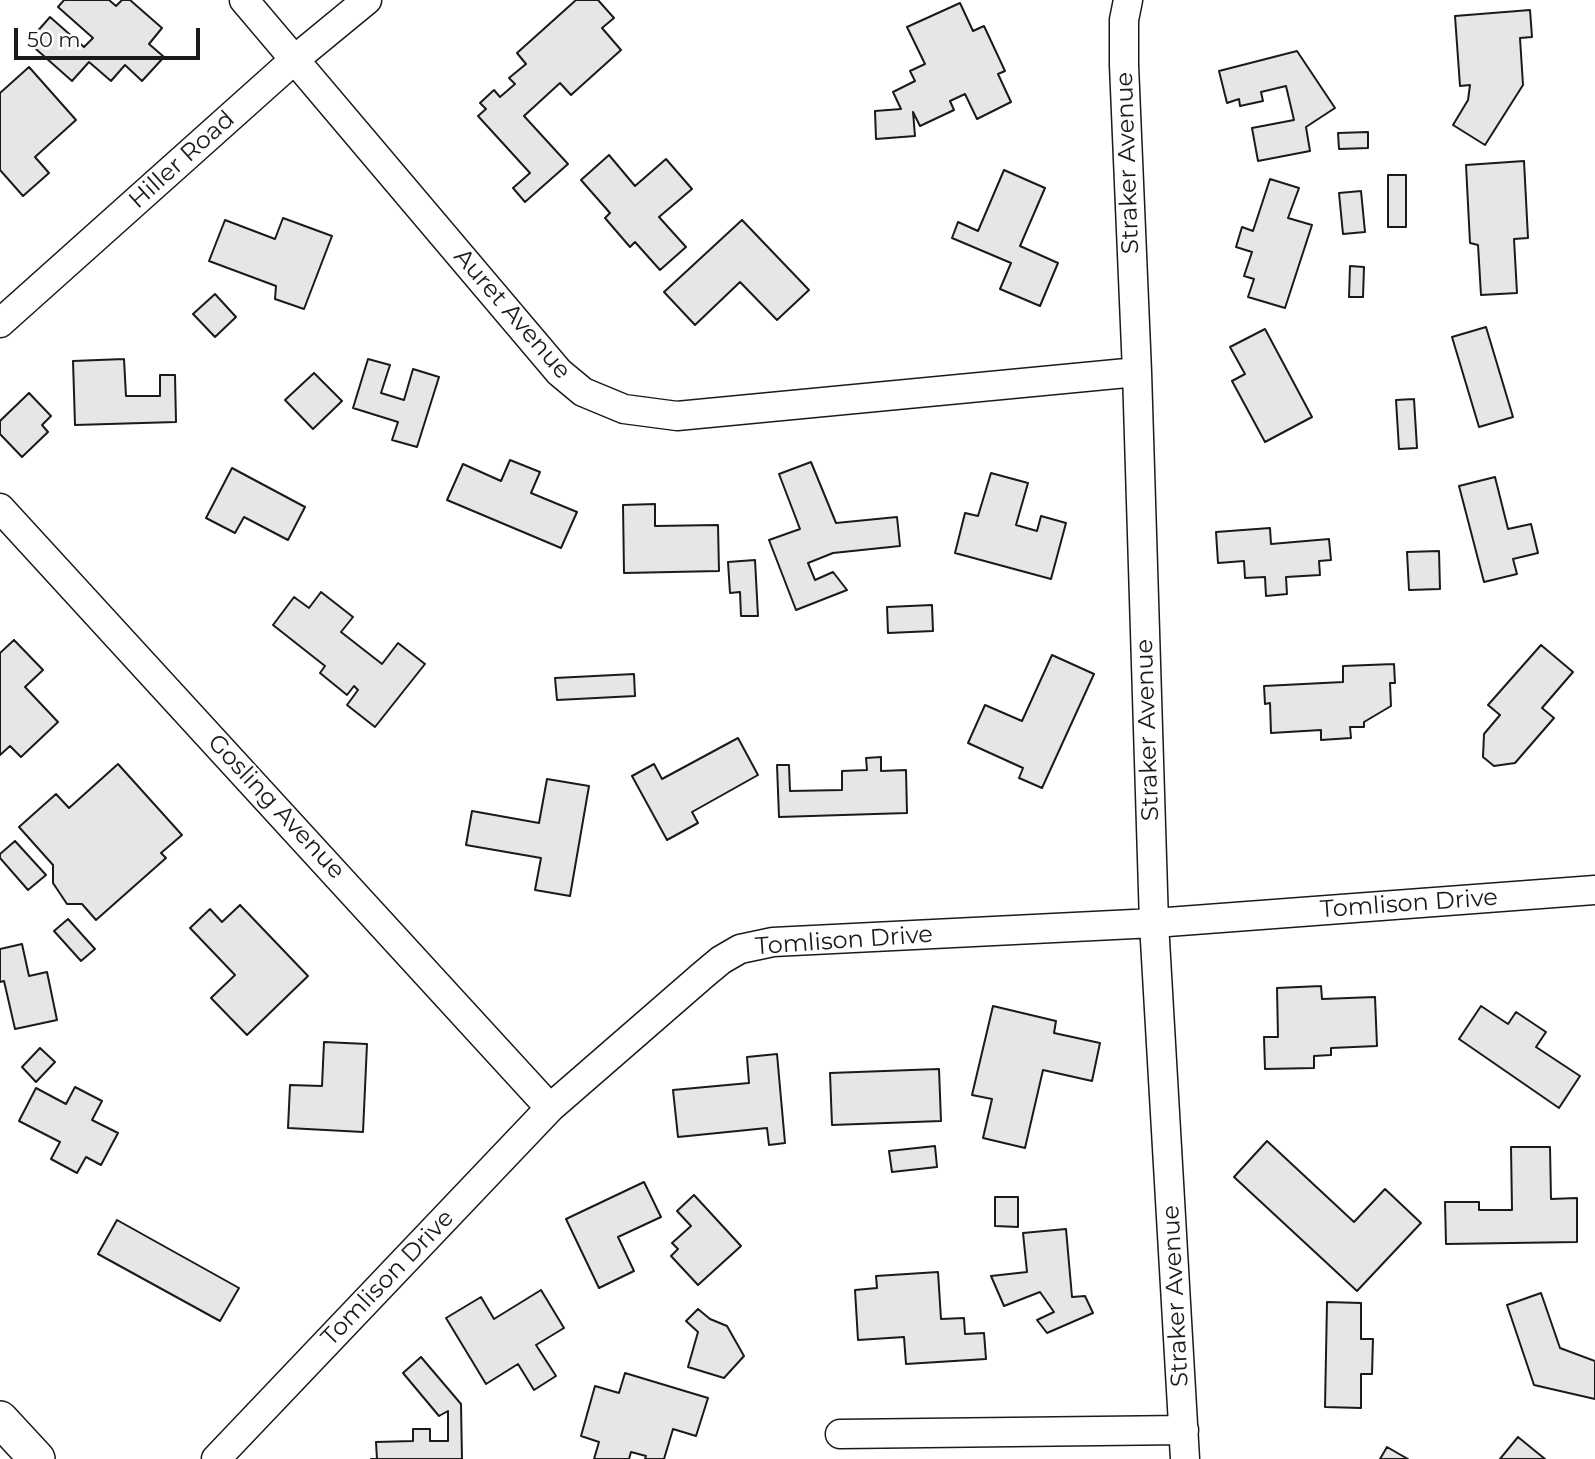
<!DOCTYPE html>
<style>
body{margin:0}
#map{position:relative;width:1595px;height:1459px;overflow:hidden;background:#fff;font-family:Montserrat,sans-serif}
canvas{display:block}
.scale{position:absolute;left:14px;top:28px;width:186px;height:32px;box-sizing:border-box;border:4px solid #1a1a1a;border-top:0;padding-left:9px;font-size:21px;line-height:24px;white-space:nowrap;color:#1a1a1a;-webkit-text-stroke:5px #fff;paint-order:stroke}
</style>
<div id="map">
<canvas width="1595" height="1459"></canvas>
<div class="scale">50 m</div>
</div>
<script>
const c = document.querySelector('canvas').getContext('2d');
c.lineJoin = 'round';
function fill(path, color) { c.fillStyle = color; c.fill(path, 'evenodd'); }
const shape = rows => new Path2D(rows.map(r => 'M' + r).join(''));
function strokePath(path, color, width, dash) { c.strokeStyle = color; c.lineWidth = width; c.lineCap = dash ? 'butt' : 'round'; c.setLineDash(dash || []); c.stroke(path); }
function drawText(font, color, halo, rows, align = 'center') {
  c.font = font + ' Montserrat,sans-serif'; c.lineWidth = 5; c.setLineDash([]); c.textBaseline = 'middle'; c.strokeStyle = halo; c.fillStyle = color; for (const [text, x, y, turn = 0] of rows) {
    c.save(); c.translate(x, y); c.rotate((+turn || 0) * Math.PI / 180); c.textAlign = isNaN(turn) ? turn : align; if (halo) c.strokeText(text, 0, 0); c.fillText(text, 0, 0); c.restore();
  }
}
const building = shape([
 [64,0,109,0,116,6,122,0,130,0,162,28,149,44,164,57,142,81,125,65,111,81,89,62,72,81,28,42,50,17,84,47,93,38,58,7,64,0],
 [576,0,598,0,614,18,602,28,621,50,571,95,560,83,524,116,568,164,525,202,513,188,530,173,478,116,486,109,480,103,494,90,500,97,515,84,509,78,526,64,517,53,576,0],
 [960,3,973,31,984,26,1005,71,998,74,1011,102,977,119,965,94,950,101,954,110,920,126,913,112,915,136,876,139,875,111,901,109,893,92,915,81,910,71,925,64,907,27,960,3],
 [1530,10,1532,37,1520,38,1523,85,1485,145,1453,125,1468,100,1470,85,1460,86,1455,16,1530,10],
 [1297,51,1335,108,1306,127,1310,151,1258,161,1252,128,1294,120,1286,86,1261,92,1263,101,1240,106,1239,99,1227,103,1219,71,1297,51],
 [29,67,76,120,35,157,49,173,23,196,0,170,0,93,29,67],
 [1368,132,1368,148,1339,149,1338,133,1368,132],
 [609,155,635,186,666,159,692,189,659,217,686,247,660,270,635,242,630,247,605,218,610,213,581,180,609,155],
 [1524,161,1528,238,1514,239,1517,293,1481,295,1478,245,1470,243,1466,165,1524,161],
 [1004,170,1045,188,1020,246,1058,263,1040,306,1000,289,1011,263,952,238,958,222,978,231,1004,170],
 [1388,175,1406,175,1406,227,1388,227,1388,175],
 [1270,179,1299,188,1288,218,1312,225,1285,308,1248,297,1254,279,1244,276,1252,252,1236,247,1242,227,1253,231,1270,179],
 [1361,191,1365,232,1343,234,1339,193,1361,191],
 [283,218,332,236,304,309,275,299,276,286,209,261,225,220,275,239,283,218],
 [742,220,809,290,777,320,740,282,695,325,664,292,742,220],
 [1350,266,1364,267,1363,297,1349,297,1350,266],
 [215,294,236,317,215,337,193,314,215,294],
 [1486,327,1513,417,1479,427,1452,337,1486,327],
 [1265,329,1312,417,1265,442,1232,381,1245,374,1230,347,1265,329],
 [124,359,126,396,160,396,160,375,175,375,176,422,75,425,73,361,124,359],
 [368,359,390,365,381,393,404,400,413,369,439,377,417,447,392,440,398,422,353,408,368,359],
 [314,373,342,401,313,429,285,400,314,373],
 [29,393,51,416,42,425,48,432,22,457,0,434,0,421,29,393],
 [1414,399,1417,448,1399,449,1396,400,1414,399],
 [510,460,540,472,531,493,577,512,561,548,447,500,463,464,501,481,510,460],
 [811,462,836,523,897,517,900,546,833,553,808,563,815,580,833,572,847,590,796,610,769,540,800,529,779,474,811,462],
 [232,468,305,507,288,540,244,517,235,533,206,518,232,468],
 [991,473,1028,483,1016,525,1037,531,1041,516,1066,523,1051,579,955,553,965,513,978,516,991,473],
 [1495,477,1508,529,1531,524,1538,553,1513,559,1517,574,1484,582,1459,486,1495,477],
 [655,504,655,526,718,525,719,571,624,573,623,505,655,504],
 [1270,528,1271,544,1329,539,1331,560,1319,561,1320,575,1286,577,1287,594,1266,596,1265,577,1245,578,1244,561,1218,563,1216,532,1270,528],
 [1439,551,1440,589,1409,590,1407,552,1439,551],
 [755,560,758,616,741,616,740,592,730,593,728,562,755,560],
 [321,592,353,617,341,632,382,664,398,643,425,664,375,727,347,705,358,690,354,686,347,695,320,673,325,666,273,625,294,597,309,608,321,592],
 [932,605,933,631,888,633,887,607,932,605],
 [14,640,43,670,25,687,58,722,21,757,10,746,0,755,0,653,14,640],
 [1541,645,1573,672,1542,708,1554,718,1515,763,1494,766,1483,757,1484,734,1500,715,1488,705,1541,645],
 [1052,655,1094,674,1042,788,1019,778,1023,768,968,743,985,705,1022,721,1052,655],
 [1394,664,1395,683,1390,683,1391,706,1364,722,1364,727,1350,727,1351,738,1321,740,1321,730,1271,733,1270,703,1265,704,1264,686,1343,682,1343,666,1394,664],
 [634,674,635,696,557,700,555,678,634,674],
 [738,738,758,775,692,812,698,823,667,840,632,776,654,764,662,779,738,738],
 [881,757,881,771,906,770,907,813,779,817,777,765,789,765,790,791,842,790,842,771,867,770,866,758,881,757],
 [118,764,182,835,161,853,166,858,96,920,82,904,67,904,53,883,53,865,19,827,56,794,69,808,118,764],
 [547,779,589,786,570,896,535,890,541,858,466,845,472,811,539,823,547,779],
 [15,841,46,875,28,890,0,858,0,854,15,841],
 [240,905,308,976,247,1035,211,998,235,975,190,928,210,909,222,922,240,905],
 [68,919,95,949,81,961,54,931,68,919],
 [22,944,29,976,47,972,57,1020,15,1029,4,981,0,982,0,949,22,944],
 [1321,986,1322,999,1375,997,1377,1046,1331,1048,1331,1055,1314,1056,1314,1068,1265,1069,1264,1037,1278,1037,1277,988,1321,986],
 [993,1006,1056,1021,1054,1033,1100,1043,1092,1081,1043,1070,1025,1148,983,1138,992,1099,972,1095,993,1006],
 [1481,1006,1508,1024,1516,1012,1546,1032,1536,1047,1580,1076,1559,1108,1459,1039,1481,1006],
 [324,1042,367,1044,363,1132,288,1128,290,1085,322,1086,324,1042],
 [40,1048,55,1062,36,1082,22,1067,40,1048],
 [777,1054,785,1143,769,1145,767,1128,678,1137,673,1090,749,1083,747,1057,777,1054],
 [939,1069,941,1121,832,1125,830,1073,939,1069],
 [75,1087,102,1101,92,1120,118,1133,101,1165,86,1157,77,1173,51,1159,60,1142,19,1121,36,1088,66,1104,75,1087],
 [1267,1141,1354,1222,1385,1189,1421,1223,1357,1291,1234,1177,1267,1141],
 [935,1146,937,1167,892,1172,889,1151,935,1146],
 [1511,1147,1550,1147,1551,1199,1577,1198,1577,1242,1446,1244,1445,1202,1479,1202,1479,1210,1512,1210,1511,1147],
 [644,1182,661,1217,618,1237,634,1271,599,1288,566,1219,644,1182],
 [694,1195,741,1246,698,1285,671,1256,678,1249,672,1243,691,1226,677,1211,694,1195],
 [995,1197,1018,1197,1018,1227,995,1226,995,1197],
 [117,1220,239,1288,220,1321,98,1254,117,1220],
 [1066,1229,1072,1297,1085,1296,1093,1313,1047,1333,1037,1320,1054,1312,1040,1292,1004,1306,991,1276,1027,1272,1023,1233,1066,1229],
 [938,1272,941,1319,964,1318,965,1334,984,1333,986,1359,906,1364,904,1337,858,1340,855,1290,877,1288,876,1276,938,1272],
 [541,1290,564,1328,536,1345,556,1376,534,1390,518,1364,486,1384,446,1318,481,1297,494,1319,541,1290],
 [1541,1293,1560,1348,1595,1361,1595,1399,1534,1385,1507,1305,1541,1293],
 [1327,1302,1361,1303,1361,1339,1373,1339,1372,1374,1361,1374,1361,1408,1325,1407,1327,1302],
 [698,1309,710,1319,727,1326,744,1356,724,1378,688,1367,698,1332,686,1321,698,1309],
 [421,1357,461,1404,462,1459,371,1459,377,1459,376,1442,413,1441,413,1429,430,1429,430,1441,448,1441,448,1411,439,1416,403,1373,421,1357],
 [625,1373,708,1398,696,1436,673,1429,664,1459,645,1459,646,1456,631,1452,629,1459,594,1459,599,1442,581,1436,595,1386,619,1393,625,1373],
 [1518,1437,1545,1459,1500,1459,1518,1437],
 [1387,1447,1408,1459,1380,1459,1387,1447]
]);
fill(building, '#e6e6e6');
strokePath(building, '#1a1a1a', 2);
const minor = shape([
 [244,0,559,372,583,392,624,409,677,416,1137,372],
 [1128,0,1124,20,1124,65,1137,372,1154,923,1185,1459],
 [0,323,294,60,367,0],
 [0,508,550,1108],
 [840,1434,1184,1430],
 [216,1459,550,1108,703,975,721,960,740,949,773,942,1154,923,1595,890]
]);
const major = shape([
 [0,1419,37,1459]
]);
strokePath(minor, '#1a1a1a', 31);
strokePath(major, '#1a1a1a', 38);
strokePath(minor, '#fff', 28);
strokePath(major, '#fff', 35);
drawText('24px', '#1a1a1a', '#fff', [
 ["Hiller Road",182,160,-42],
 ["Straker Avenue",1128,163,-92],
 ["Auret Avenue",512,314,49],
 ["Straker Avenue",1148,730,-92],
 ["Gosling Avenue",276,807,47],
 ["Tomlison Drive",1409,904,-4],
 ["Tomlison Drive",844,941,-4],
 ["Tomlison Drive",388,1278,-46],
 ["Straker Avenue",1176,1296,-93]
]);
</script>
